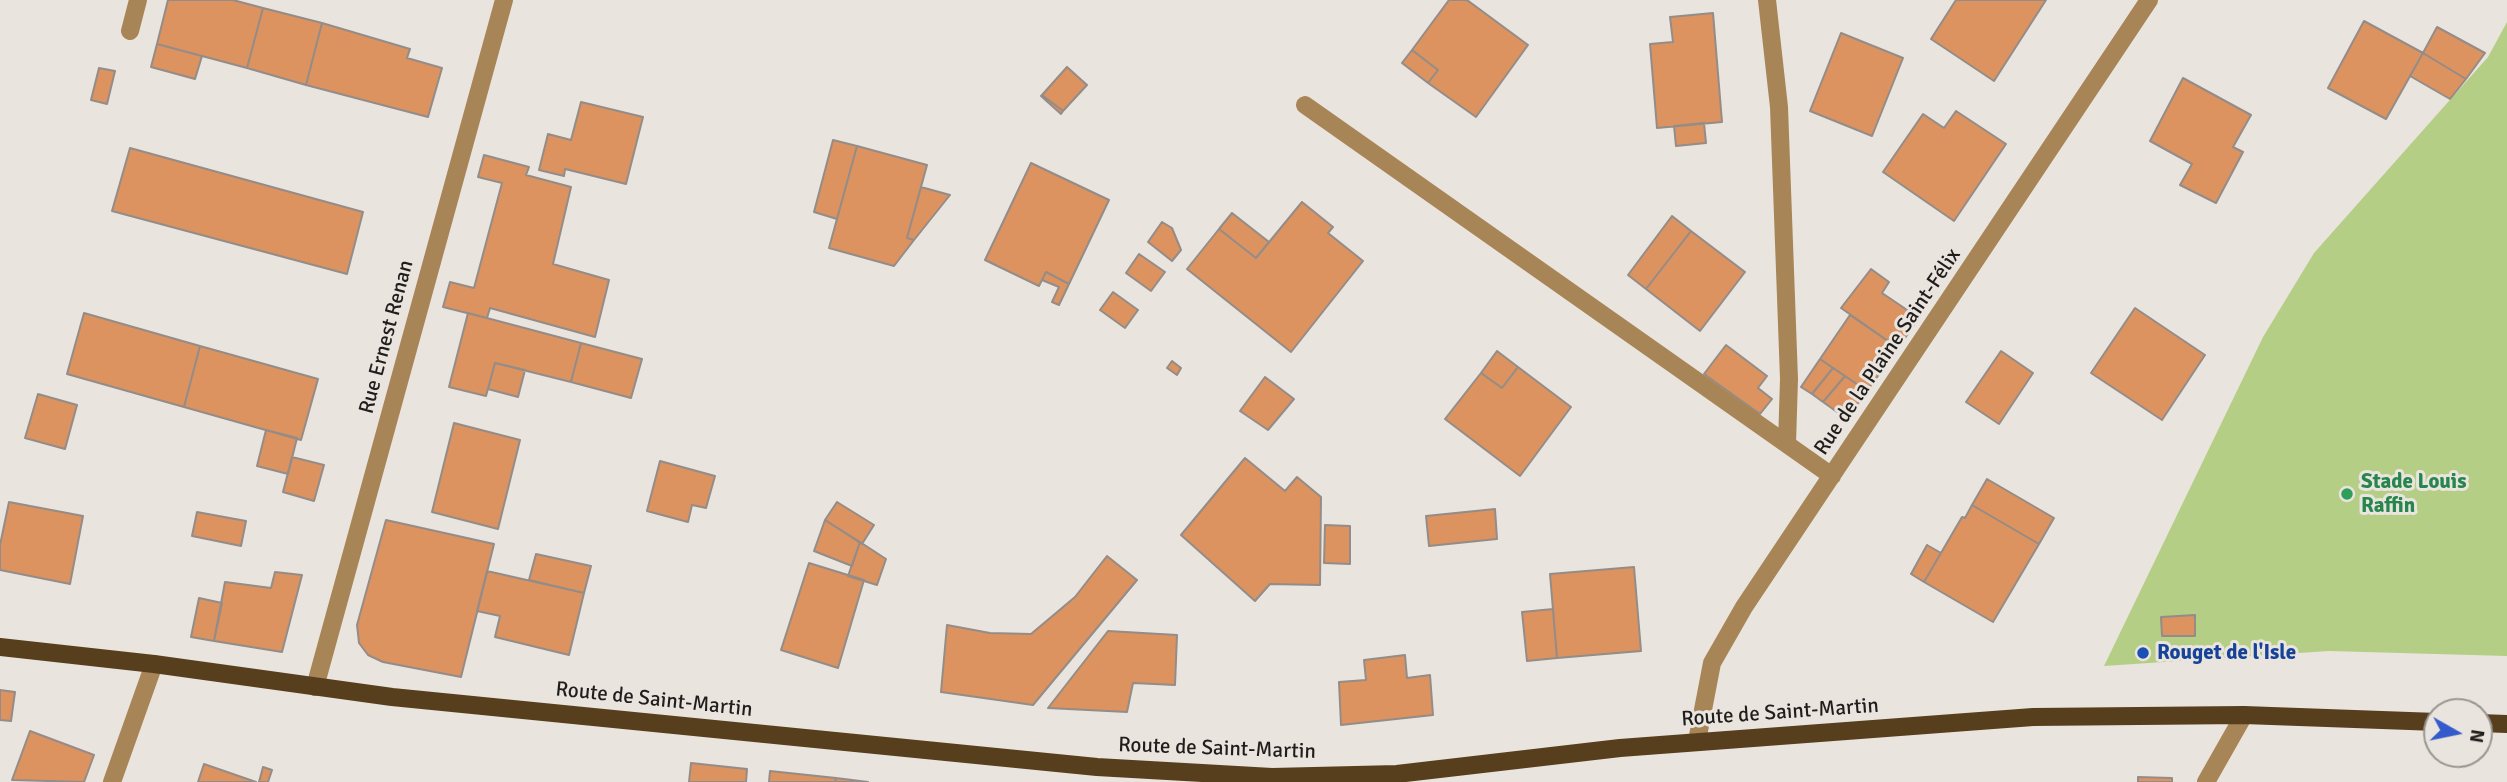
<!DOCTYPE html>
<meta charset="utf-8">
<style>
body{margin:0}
#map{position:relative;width:2507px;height:782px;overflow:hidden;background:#eae4de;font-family:Signika,sans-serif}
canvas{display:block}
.north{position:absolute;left:2423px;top:698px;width:70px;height:70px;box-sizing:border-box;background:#eae4de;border:2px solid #999590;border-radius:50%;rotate:99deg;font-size:19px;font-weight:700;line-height:28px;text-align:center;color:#201e1c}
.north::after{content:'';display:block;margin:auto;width:24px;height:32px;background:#345bcb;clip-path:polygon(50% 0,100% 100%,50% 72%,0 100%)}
</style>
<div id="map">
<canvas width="2507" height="782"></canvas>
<div class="north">N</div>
</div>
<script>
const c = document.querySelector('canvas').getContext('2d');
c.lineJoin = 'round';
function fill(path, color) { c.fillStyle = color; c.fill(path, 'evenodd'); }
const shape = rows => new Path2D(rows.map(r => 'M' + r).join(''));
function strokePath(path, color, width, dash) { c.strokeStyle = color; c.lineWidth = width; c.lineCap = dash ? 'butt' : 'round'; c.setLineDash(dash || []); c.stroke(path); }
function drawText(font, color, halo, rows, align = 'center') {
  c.font = font + ' Signika,sans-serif'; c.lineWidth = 6; c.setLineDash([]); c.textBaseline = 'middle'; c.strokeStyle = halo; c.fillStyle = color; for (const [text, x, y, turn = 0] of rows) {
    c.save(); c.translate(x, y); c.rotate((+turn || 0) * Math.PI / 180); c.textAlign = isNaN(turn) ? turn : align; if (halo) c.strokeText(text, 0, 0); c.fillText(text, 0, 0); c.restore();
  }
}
fill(shape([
 [2507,22,2507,656,2329,651,2104,666,2263,337,2314,253,2488,57]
]), '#b4ce86');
const building = shape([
 [168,0,233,0,263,8,247,68,157,44,168,0],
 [1449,0,1467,0,1528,45,1476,117,1428,83,1438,70,1412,50,1449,0],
 [1956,0,2046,0,1994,81,1931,39,1956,0],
 [263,8,322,23,306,85,247,68,263,8],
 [1713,13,1722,122,1657,128,1650,44,1673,42,1670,17,1713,13],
 [2364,21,2423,53,2386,119,2328,88,2364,21],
 [322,23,410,49,407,58,442,68,428,117,306,85,322,23],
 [2437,27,2485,53,2466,79,2423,53,2437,27],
 [1841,33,1903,58,1872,136,1810,111,1841,33],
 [157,44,202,56,195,79,151,67,157,44],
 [1412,50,1438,70,1428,83,1402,63,1412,50],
 [2423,53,2466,79,2450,99,2410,76,2423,53],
 [1067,67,1087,85,1063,111,1042,95,1067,67],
 [99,68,115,71,107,104,91,100,99,68],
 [2183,78,2251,115,2233,147,2243,152,2216,203,2180,185,2192,164,2150,141,2183,78],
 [1042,95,1063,111,1061,114,1041,96,1042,95],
 [581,102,643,117,626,184,565,169,564,176,539,170,548,134,571,140,581,102],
 [1956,111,2006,144,1954,221,1883,172,1923,114,1944,128,1956,111],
 [1704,123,1706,143,1676,146,1674,126,1704,123],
 [833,140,857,146,837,219,814,212,833,140],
 [857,146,927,165,907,238,914,240,894,266,829,248,857,146],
 [130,148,363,212,347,274,112,211,130,148],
 [484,155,529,167,526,175,571,187,553,264,609,280,595,337,490,308,487,318,443,307,450,282,474,288,502,183,478,177,484,155],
 [1031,163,1109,200,1069,284,1046,272,1039,286,985,260,1031,163],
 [921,187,950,195,914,240,907,238,921,187],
 [1302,202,1333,227,1328,233,1363,261,1291,352,1187,269,1219,229,1256,258,1302,202],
 [1232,213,1269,242,1256,258,1219,229,1232,213],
 [1672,216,1691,231,1646,289,1628,275,1672,216],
 [1162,222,1172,228,1181,250,1172,261,1148,242,1162,222],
 [1691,231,1745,272,1700,331,1646,289,1691,231],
 [1139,254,1165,272,1151,291,1126,273,1139,254],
 [1871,269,1889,282,1882,293,1919,318,1898,348,1841,308,1871,269],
 [1046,272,1069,284,1059,305,1052,302,1059,287,1042,280,1046,272],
 [1113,292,1138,310,1125,328,1100,310,1113,292],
 [2135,308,2205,355,2162,420,2091,373,2135,308],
 [84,313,200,346,184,407,67,374,84,313],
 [468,313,581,343,571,382,495,363,486,396,449,387,468,313],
 [1850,315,1898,348,1867,391,1820,359,1850,315],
 [581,343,642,359,631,398,571,382,581,343],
 [1726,345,1767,376,1758,388,1772,399,1760,414,1704,374,1726,345],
 [200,346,318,379,301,440,184,407,200,346],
 [1497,351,1518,367,1502,388,1481,373,1497,351],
 [2001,351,2033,373,1999,424,1966,402,2001,351],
 [1820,359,1833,368,1812,394,1801,387,1820,359],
 [1172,361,1181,368,1177,375,1167,368,1172,361],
 [495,363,525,370,518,397,488,389,495,363],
 [1518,367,1571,407,1520,476,1445,419,1481,373,1502,388,1518,367],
 [1833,368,1845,376,1823,402,1812,394,1833,368],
 [1845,376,1867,391,1847,419,1823,402,1845,376],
 [1265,377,1294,399,1268,430,1240,411,1265,377],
 [38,394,77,405,65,449,25,438,38,394],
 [454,423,520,440,498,529,432,512,454,423],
 [266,430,297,438,288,474,257,466,266,430],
 [292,457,324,465,314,501,283,492,292,457],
 [1245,458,1285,491,1297,477,1321,497,1320,585,1270,584,1255,601,1181,535,1245,458],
 [660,461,715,476,706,508,692,505,688,522,647,511,660,461],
 [1987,479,2054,518,2039,544,1972,505,1987,479],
 [9,502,83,516,70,584,0,570,0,545,9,502],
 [837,502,874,525,862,544,825,520,837,502],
 [1972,505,2039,544,1993,622,1924,582,1962,517,1965,518,1972,505],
 [1495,509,1497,539,1429,546,1426,516,1495,509],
 [197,512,246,521,241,546,192,536,197,512],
 [386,520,494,544,461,677,383,662,368,655,359,643,357,625,386,520],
 [825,520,860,542,852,566,814,551,825,520],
 [1325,525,1350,526,1350,564,1324,563,1325,525],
 [860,542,886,559,877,585,848,576,860,542],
 [1927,545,1941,553,1924,582,1911,574,1927,545],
 [536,554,591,566,584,593,529,580,536,554],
 [1107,556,1137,580,1033,705,941,692,947,625,990,633,1031,634,1075,597,1107,556],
 [809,563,864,580,838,668,781,650,809,563],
 [1634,567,1641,651,1557,658,1550,574,1634,567],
 [487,571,584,593,569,655,495,637,500,616,477,611,487,571],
 [275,572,302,575,282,652,214,641,225,582,271,588,275,572],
 [199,598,222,603,214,641,191,637,199,598],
 [1553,609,1557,658,1527,661,1522,612,1553,609],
 [2195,615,2195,636,2162,636,2161,617,2195,615],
 [1108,631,1177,635,1175,685,1133,683,1127,712,1048,708,1108,631],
 [1405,655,1407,678,1430,675,1433,715,1341,725,1339,682,1366,680,1364,660,1405,655],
 [0,690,15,692,11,721,0,720,0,690],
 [30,731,94,755,84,782,12,780,30,731],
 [691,763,747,769,746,782,689,782,691,763],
 [204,764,256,782,198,782,204,764],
 [263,767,272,770,268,782,259,782,263,767],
 [770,771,836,778,835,782,769,782,770,771],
 [2138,777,2172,778,2172,782,2138,782,2138,777],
 [836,778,868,782,835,782,836,778]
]);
fill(building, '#dc935f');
strokePath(building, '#938c88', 2);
strokePath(shape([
 [1767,0,1779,107,1789,379,1787,444],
 [130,31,138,0],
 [1305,105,1832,476],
 [315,687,504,0],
 [1697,741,1712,663,1744,607,2149,0],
 [112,782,154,664],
 [2206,782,2244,715]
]), '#a88556', 18);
strokePath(shape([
 [0,647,154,664,392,697,1097,767,1272,777,1397,774,1620,748,2033,717,2244,715,2437,722],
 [2479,723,2507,724]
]), '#573f1e', 18);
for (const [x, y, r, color] of [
 [2347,494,7,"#2e9e5b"],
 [2143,653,7,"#1a4fb4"]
]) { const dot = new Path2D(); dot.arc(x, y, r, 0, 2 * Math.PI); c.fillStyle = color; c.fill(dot); strokePath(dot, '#eae4de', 2.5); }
drawText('21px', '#201e1c', '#eae4de', [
 ["Rue Ernest Renan",387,337,-75],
 ["Rue de la Plaine Saint-Félix",1888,352,-56],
 ["Route de Saint-Martin",654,700,6],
 ["Route de Saint-Martin",1780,713,-4],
 ["Route de Saint-Martin",1217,749,2]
]);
drawText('bold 21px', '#27864d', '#eae4de', [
 ["Stade Louis",2361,482],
 ["Raffin",2361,506]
], 'left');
drawText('bold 21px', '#164399', '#eae4de', [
 ["Rouget de l'Isle",2157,653]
], 'left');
</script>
